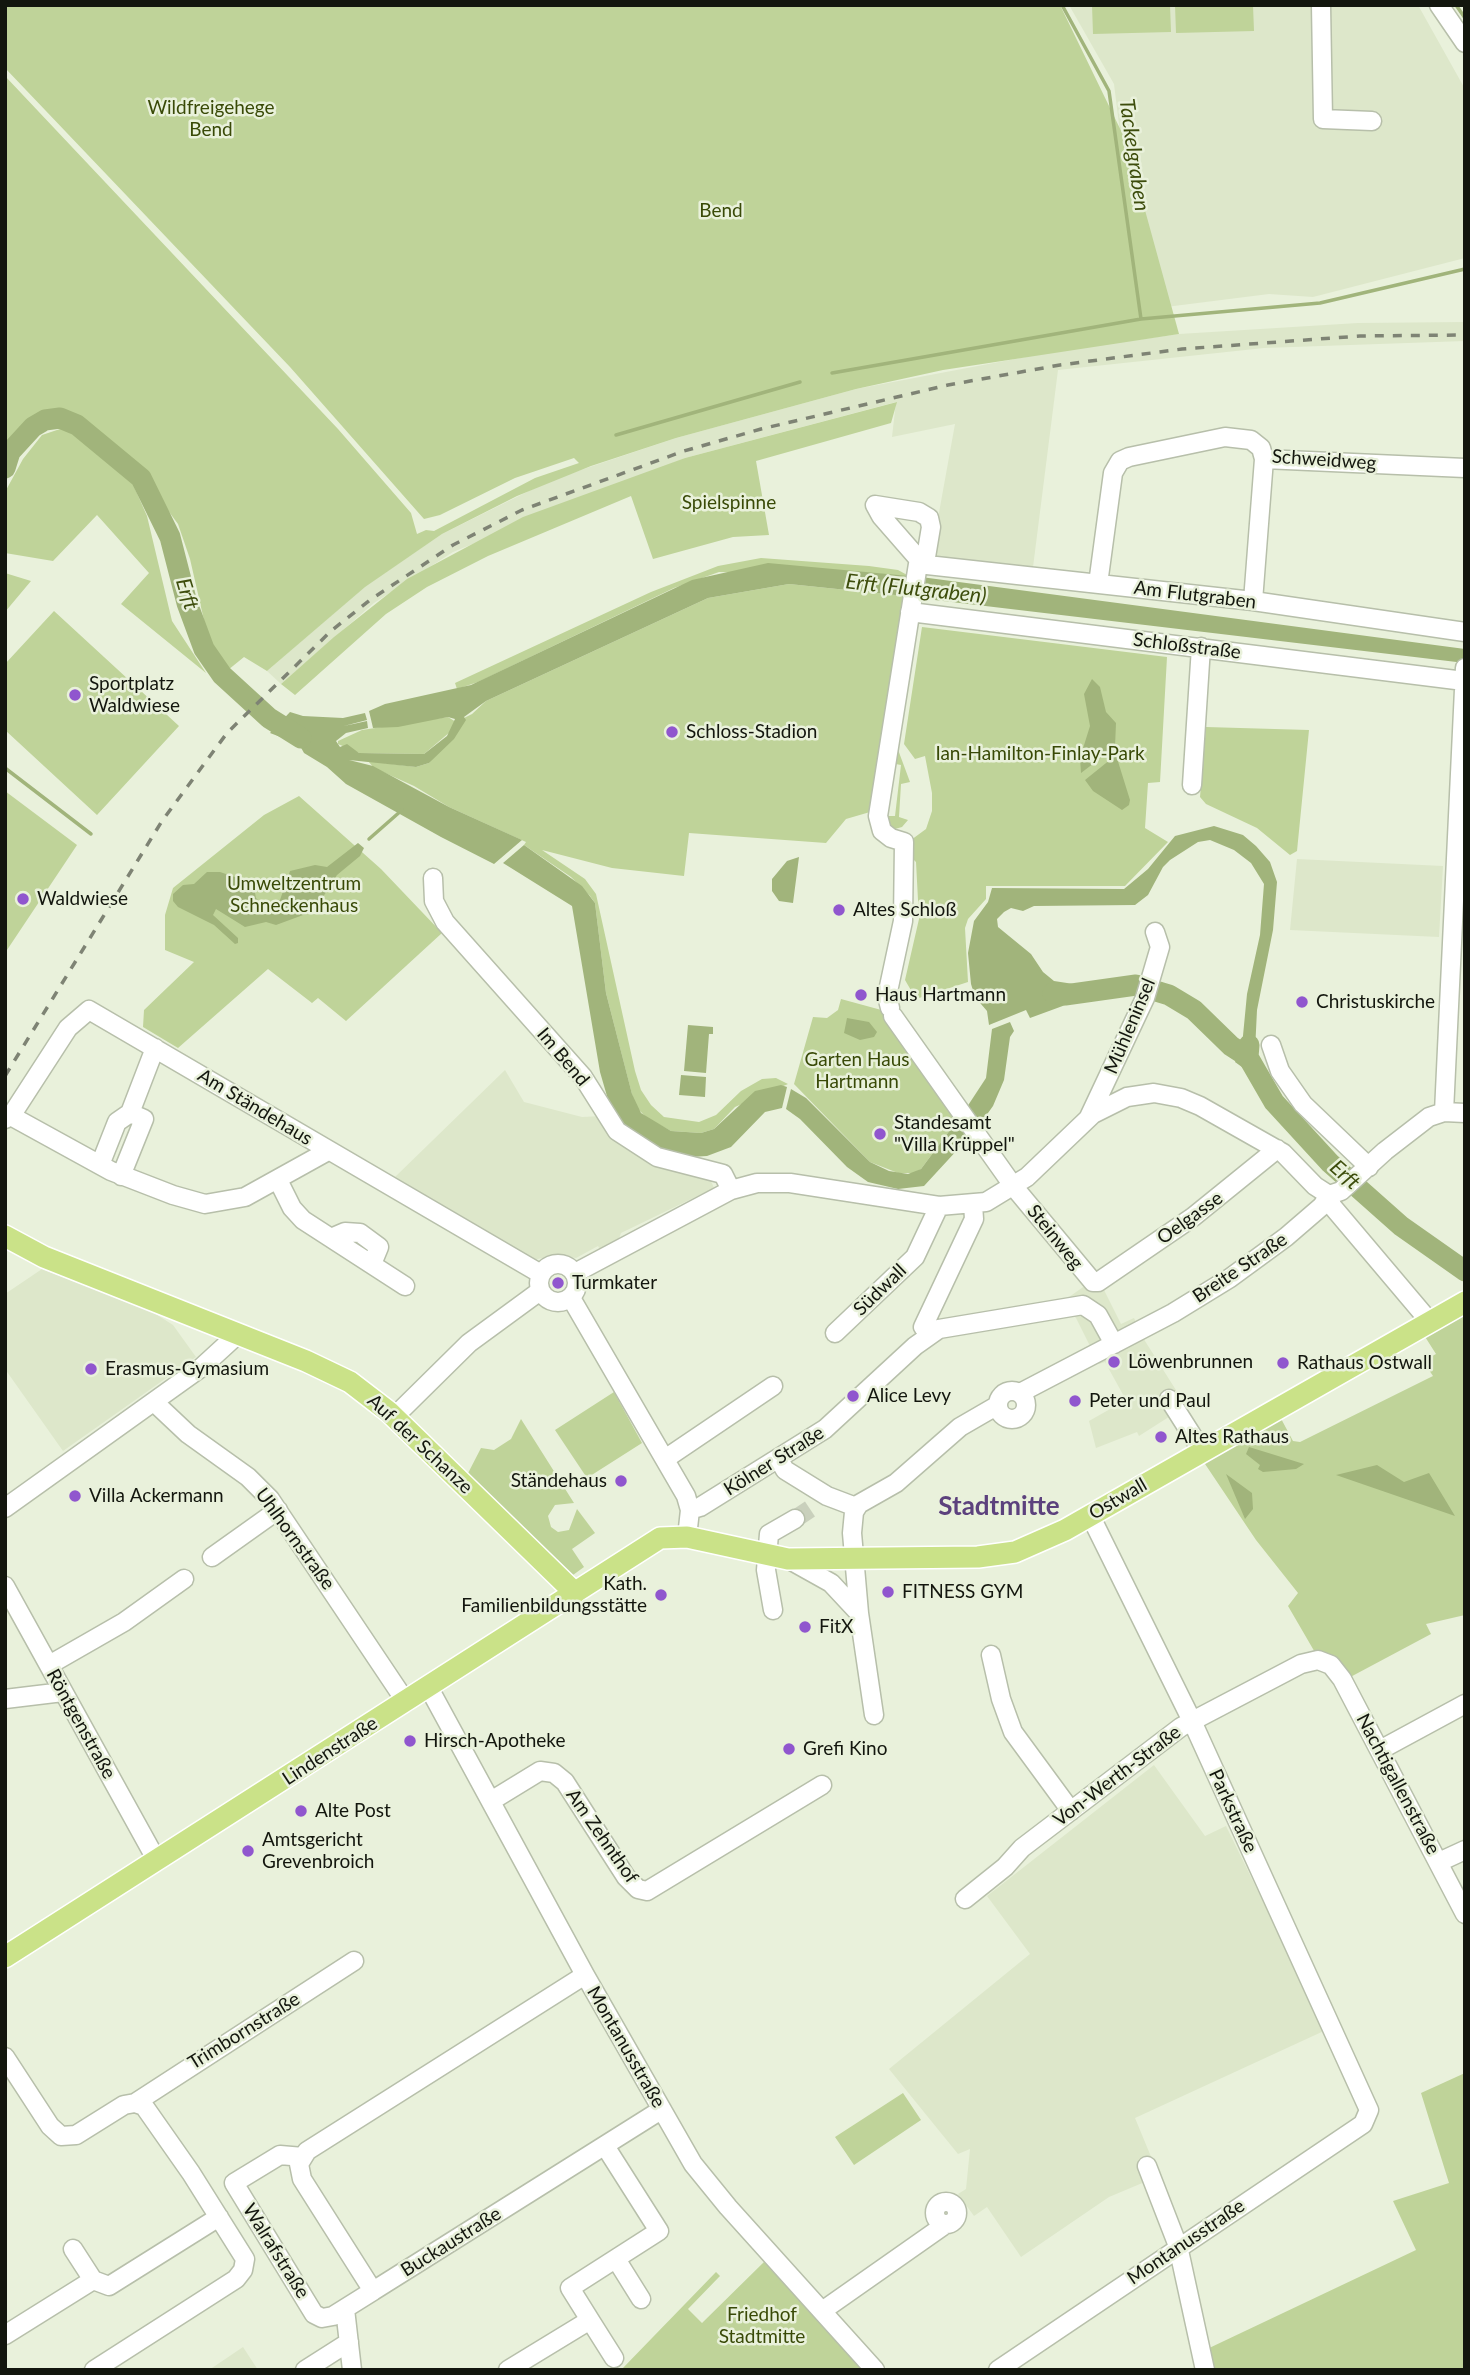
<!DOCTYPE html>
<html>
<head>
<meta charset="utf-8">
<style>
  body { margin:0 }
  #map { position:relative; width:1470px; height:2375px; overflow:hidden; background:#e9f1db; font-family:Lato,sans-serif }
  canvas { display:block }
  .frame { position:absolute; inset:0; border:7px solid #13160e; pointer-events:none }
</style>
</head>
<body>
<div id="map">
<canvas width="1470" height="2375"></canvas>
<div class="frame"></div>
</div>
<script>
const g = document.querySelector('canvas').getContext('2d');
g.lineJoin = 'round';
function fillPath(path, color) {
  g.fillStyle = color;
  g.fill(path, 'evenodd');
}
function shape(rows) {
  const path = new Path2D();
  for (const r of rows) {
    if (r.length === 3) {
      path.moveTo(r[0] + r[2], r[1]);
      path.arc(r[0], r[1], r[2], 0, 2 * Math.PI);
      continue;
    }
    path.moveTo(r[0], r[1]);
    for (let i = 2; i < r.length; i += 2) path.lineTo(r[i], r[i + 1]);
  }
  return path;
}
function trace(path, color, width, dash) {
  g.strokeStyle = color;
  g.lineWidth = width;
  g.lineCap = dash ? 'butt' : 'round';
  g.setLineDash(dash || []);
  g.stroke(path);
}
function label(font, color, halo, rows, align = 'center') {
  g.font = font + ' Lato,sans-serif';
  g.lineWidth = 5;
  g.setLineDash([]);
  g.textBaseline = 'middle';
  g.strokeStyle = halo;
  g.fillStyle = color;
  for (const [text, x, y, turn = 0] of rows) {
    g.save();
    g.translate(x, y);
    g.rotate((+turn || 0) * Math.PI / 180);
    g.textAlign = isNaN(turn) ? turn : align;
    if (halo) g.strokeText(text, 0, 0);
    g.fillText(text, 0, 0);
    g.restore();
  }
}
const built = shape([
  [1069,5,1418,5,1465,89,1465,258,1313,297,1269,294,1142,310,1114,84],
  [1465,322,1465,341,1264,348,1058,370,1032,575,931,557,955,424,892,437,896,402,685,458,453,552,374,603,281,684,267,671,365,586,442,534,551,480,676,438,856,389,1057,351,1179,334,1358,323],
  [1297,859,1443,866,1439,937,1290,930],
  [505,1070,524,1102,582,1117,602,1116,708,1174,714,1188,621,1233,618,1241,601,1251,598,1246,576,1258,557,1254,534,1260,395,1177],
  [42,1269,151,1311,173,1325,196,1357,63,1451,5,1369,5,1294],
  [1101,1284,1121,1324,1134,1318,1145,1341,1186,1406,1139,1436,1137,1432,1096,1448,1089,1421,1126,1400,1105,1362,1099,1364,1076,1318,1062,1302,1086,1285],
  [1154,1765,1205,1836,1226,1826,1326,2030,1135,2118,1159,2176,1109,2197,1021,2257,987,2207,974,2216,958,2194,966,2189,970,2149,958,2154,889,2069,1030,1954,987,1896],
  [243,2347,258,2370,209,2370]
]);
const green = shape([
  [5,5,1060,5,1126,141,1179,334,943,370,856,389,676,438,591,466,517,496,442,534,365,587,267,671,244,657,228,670,209,642,190,559,178,524,144,478,91,434,60,417,44,418,33,425,9,451,5,463,5,76,338,429,411,513,417,534,426,530,434,531,535,478,579,463,574,458,515,478,440,515,424,519,290,367,5,68],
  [1092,5,1170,5,1171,32,1093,34],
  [1175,5,1253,5,1254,31,1176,33],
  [897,402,891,423,756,461,769,535,733,537,653,559,631,496,488,556,427,587,386,614,295,695,281,684,334,637,407,579,523,517,685,458],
  [63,428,88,436,132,482,147,516,172,621,206,673,121,604,149,573,97,515,53,561,5,553,5,492,23,459,42,435],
  [761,558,869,566,898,570,909,576,719,572,674,588,478,682,457,689,455,683,651,592,718,566],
  [5,573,31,581,5,612],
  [789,584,905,596,870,812,846,819,826,843,689,833,684,876,612,868,542,850,585,879,596,894,635,1071,641,1090,651,1105,664,1117,699,1122,716,1115,741,1091,762,1079,776,1078,788,1084,735,1107,714,1129,701,1133,671,1131,647,1118,635,1106,606,993,595,903,590,896,571,877,524,845,526,842,449,807,414,786,374,768,368,761,416,767,429,763,464,718,472,714,486,701,708,598],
  [54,611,179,726,97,815,5,730,5,664],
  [922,627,1167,657,1160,782,1148,783,1145,828,1168,842,1125,886,986,886,986,899,968,919,965,928,968,982,916,999,905,980,919,919,916,862,909,855,911,840,926,829,932,811,932,793,925,756,915,759,904,744],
  [448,717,456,722,450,732,424,754,359,753,338,744,338,741,362,730],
  [1206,727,1309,730,1297,851,1290,855,1257,828,1206,804,1200,797],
  [897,747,910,782,901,784,899,817,908,820,902,827,895,829,888,826,884,816,895,816,901,765,890,763],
  [5,791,77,845,5,953],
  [299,796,381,869,442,933,346,1021,318,998,312,1003,268,969,178,1048,143,1027,144,1010,194,962,165,950,165,915,173,888,264,815],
  [841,999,885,1011,959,1118,921,1169,914,1173,898,1173,870,1162,794,1084,813,1017,827,1018,838,1010],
  [1465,1307,1465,1615,1426,1624,1431,1634,1341,1682,1320,1661,1288,1606,1298,1593,1256,1540,1201,1458,1278,1413,1293,1441,1300,1442,1433,1376,1423,1361,1436,1354,1422,1332],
  [614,1392,642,1443,587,1478,555,1430],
  [521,1419,574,1503,555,1505,548,1516,551,1527,558,1532,569,1530,577,1509,595,1533,572,1549,584,1567,573,1575,552,1560,465,1479,481,1448,494,1450,511,1439],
  [1465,2073,1465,2370,1209,2370,1205,2350,1416,2250,1393,2201,1449,2183,1421,2093],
  [903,2093,921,2120,854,2165,835,2137],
  [764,2262,864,2370,621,2370,716,2272,720,2276,688,2309,702,2323]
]);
const water = shape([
  [768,563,909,576,905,596,789,584,708,598,486,701,464,717,466,720,454,739,429,763,416,767,349,760,373,766,449,807,522,840,494,864,441,837,346,784,327,767,304,753,299,744,270,733,290,712,303,716,343,718,365,713,367,720,344,726,367,721,368,728,346,733,336,741,340,747,347,744,359,753,424,754,447,736,455,719,448,717,398,727,373,728,369,711,385,704,471,685,692,580],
  [921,577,1465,649,1465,663,918,598],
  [1092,679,1100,687,1106,712,1116,723,1115,747,1081,773,1080,758,1090,726,1084,694],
  [1116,755,1130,800,1129,805,1122,810,1093,791,1085,780],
  [1214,826,1243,835,1256,846,1270,862,1277,882,1273,930,1257,1010,1255,1051,1262,1068,1253,1075,1235,1062,1242,1046,1247,994,1260,935,1264,884,1251,863,1234,850,1210,840,1198,842,1170,860,1163,867,1148,895,1135,905,1034,906,1023,911,1011,908,1004,912,997,919,998,927,1031,954,1043,972,1054,981,1080,985,1082,991,1079,1000,1030,1018,1026,1010,989,1025,987,1011,975,997,971,984,968,953,974,921,988,902,992,888,1124,889,1148,869,1175,836],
  [358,843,364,848,360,856,337,875,314,911,276,925,266,922,245,927,216,909,213,915,238,938,238,943,235,944,214,925,178,907,173,901,173,894,183,885,194,884,207,872,220,872,253,883,256,898,267,909,280,900,290,871,315,865,327,867],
  [524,845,582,886,595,903,606,993,632,1094,641,1113,671,1131,701,1133,714,1129,755,1091,781,1085,787,1087,782,1108,765,1112,731,1147,707,1156,690,1157,656,1149,628,1131,609,1103,600,1072,572,906,503,863],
  [799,857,793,903,779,901,772,891,772,879,787,861],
  [847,1018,869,1022,877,1032,874,1037,860,1040,844,1033],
  [1010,1022,1014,1031,1010,1037,1004,1080,993,1106,978,1127,965,1110,986,1078,992,1029],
  [688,1025,713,1027,713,1034,709,1034,706,1073,684,1071],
  [681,1075,706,1077,705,1097,679,1095],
  [791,1089,806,1098,870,1162,889,1171,908,1174,921,1169,959,1118,971,1135,924,1186,898,1189,868,1182,847,1167,800,1119,786,1109],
  [1249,1447,1304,1464,1296,1469,1263,1472,1258,1469,1260,1465,1246,1454],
  [1377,1465,1404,1482,1429,1473,1455,1516,1336,1475],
  [1226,1474,1252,1493,1253,1509,1245,1519]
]);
const stream = shape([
  [1062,5,1109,91,1141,319],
  [1456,5,1465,18],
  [832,373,1141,319,1320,303,1465,269],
  [616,435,800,382],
  [5,768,91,834],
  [369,839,402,810]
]);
const river = shape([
  [5,468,10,452,33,427,45,420,60,418,77,425,141,478,170,537,187,603,204,649,222,675,269,718,301,738],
  [1053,993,1065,995,1136,985,1169,995,1194,1010,1231,1046,1248,1057],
  [1249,1045,1248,1057,1274,1102,1330,1163,1401,1226,1465,1271]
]);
const minorTunnel = shape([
  [795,1519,816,1505]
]);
const minor = shape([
  [1321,5,1323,119,1372,121],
  [1439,5,1465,43],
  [922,563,881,516,875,505,919,512,929,518,931,527,925,563],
  [1098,584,1113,473,1120,461,1129,457,1225,437,1251,440,1261,448,1264,459,1465,468],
  [1253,601,1264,459],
  [910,612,1464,681],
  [1192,785,1201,647],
  [433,878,434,901,445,922,583,1077,617,1131,657,1157,723,1174,731,1190],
  [890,1008,887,996,903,921,904,842,891,838,882,831,878,816,918,564,1253,601,1465,632],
  [893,1016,1014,1187,1093,1282,1098,1282,1193,1217,1277,1149],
  [1271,1045,1280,1071,1303,1104,1369,1167],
  [1444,1112,1465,668],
  [11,1116,111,1171,173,1195,205,1204,245,1197,328,1151],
  [1089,1117,1145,998,1160,947,1155,932],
  [5,1119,11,1116,68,1028,89,1010,541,1274],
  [100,1165,117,1122,130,1113],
  [121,1176,144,1119,130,1113,155,1048],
  [278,1180,292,1208,303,1220,405,1286],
  [1329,1195,1341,1191,1385,1151,1429,1117,1444,1112,1465,1113],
  [331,1238,345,1232,360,1233,379,1247,372,1264],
  [558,1283,19],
  [575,1273,731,1190,757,1183,790,1183,939,1206,986,1202,1027,1177,1093,1114,1127,1097,1154,1093,1181,1098,1200,1106,1283,1153,1315,1186,1329,1195,1332,1206,1430,1322],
  [571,1298,686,1496,690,1510,687,1537],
  [923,1327,974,1219,973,1204],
  [835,1333,915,1257,939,1206],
  [1012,1405,14],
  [1020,1393,1173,1313,1230,1278,1286,1237,1322,1206,1329,1195],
  [1169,1399,1202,1451],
  [154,1402,188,1434,248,1477,270,1499,406,1702],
  [394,1417,469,1343,540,1291],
  [778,1458,785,1470,827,1496,856,1507],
  [665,1459,773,1386],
  [5,1508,202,1367,238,1334],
  [690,1510,700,1507,825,1429,915,1346,939,1329,1083,1305,1098,1315,1114,1344],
  [212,1557,278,1510],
  [788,1559,831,1583,859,1613],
  [5,1586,157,1861],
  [773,1610,766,1570,769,1534,795,1519],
  [991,1655,1001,1699,1013,1732,1071,1811],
  [49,1665,124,1622,184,1579],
  [429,1688,585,1975,693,2164,728,2207,875,2370],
  [5,1699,63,1692],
  [874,1715,859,1613,852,1533,854,1512,859,1504,896,1483,960,1427,998,1405],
  [1380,1750,1465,1704],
  [491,1801,540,1771,554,1773,565,1782,626,1877,638,1889,647,1891,822,1785],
  [1439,1862,1465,1850],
  [965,1899,1005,1867,1022,1848,1181,1727,1301,1664,1318,1660,1331,1665,1342,1679,1465,1914],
  [585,1975,307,2151,299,2164,302,2179,373,2291,661,2110],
  [5,2057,50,2126,61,2136,76,2135,124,2105,135,2103,144,2106,191,2173,245,2259,243,2270,236,2279,94,2370],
  [135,2103,354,1961],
  [303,2157,280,2155,234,2183,314,2314,322,2318,333,2316,373,2291],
  [1147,2166,1178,2246,1205,2370],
  [946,2213,11],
  [73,2249,93,2280],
  [616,2259,641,2299],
  [345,2309,352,2370],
  [822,2311,946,2224],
  [590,2320,614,2358],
  [5,2335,93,2280,109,2286,219,2217],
  [305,2370,349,2342],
  [508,2370,590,2320,570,2288,659,2231,605,2146],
  [998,2370,1363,2124,1369,2110,1192,1721,1090,1515]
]);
const major = shape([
  [5,1236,44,1257,306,1361,350,1382,389,1412,575,1593],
  [5,1957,660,1538,687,1537,788,1559,978,1557,1015,1552,1065,1530,1465,1302]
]);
const rail = shape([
  [5,1076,162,821,227,733,331,631,370,600,453,545,522,510,684,451,761,429,948,385,1060,365,1182,349,1360,336,1465,335]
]);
const markers = [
  [75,695,7,"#9056ce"],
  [672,732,7,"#9056ce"],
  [23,899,7,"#9056ce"],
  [839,910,7,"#9056ce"],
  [861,995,7,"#9056ce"],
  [1302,1002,7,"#9056ce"],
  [880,1134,7,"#9056ce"],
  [558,1283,7,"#9056ce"],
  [1114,1362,7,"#9056ce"],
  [1283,1363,7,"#9056ce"],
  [91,1369,7,"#9056ce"],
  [853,1396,7,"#9056ce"],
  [1075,1401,7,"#9056ce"],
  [1161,1437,7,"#9056ce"],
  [621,1481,7,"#9056ce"],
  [75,1496,7,"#9056ce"],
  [888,1592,7,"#9056ce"],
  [661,1595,7,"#9056ce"],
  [805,1627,7,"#9056ce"],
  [410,1741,7,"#9056ce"],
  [789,1749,7,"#9056ce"],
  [301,1811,7,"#9056ce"],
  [248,1851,7,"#9056ce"]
];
const parkNames = [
  ["Wildfreigehege",211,108],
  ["Bend",211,130],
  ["Bend",721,211],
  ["Spielspinne",729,503],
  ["Ian-Hamilton-Finlay-Park",1040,754],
  ["Umweltzentrum",294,884],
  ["Schneckenhaus",294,906],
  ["Garten Haus",857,1060],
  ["Hartmann",857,1082],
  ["Friedhof",762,2315],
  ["Stadtmitte",762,2337]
];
const streetNames = [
  ["Schweidweg",1324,460,4],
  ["Am Flutgraben",1195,595,7],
  ["Schloßstraße",1187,646,7],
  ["Mühleninsel",1130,1026,-67],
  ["Im Bend",563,1057,50],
  ["Am Ständehaus",255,1107,31],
  ["Oelgasse",1190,1218,-36],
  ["Steinweg",1055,1237,51],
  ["Breite Straße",1240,1268,-34],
  ["Südwall",880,1290,-44],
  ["Auf der Schanze",420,1444,43],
  ["Kölner Straße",774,1461,-32],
  ["Ostwall",1118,1499,-30],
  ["Uhlhornstraße",295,1539,54],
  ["Röntgenstraße",81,1724,61],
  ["Lindenstraße",330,1751,-33],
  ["Von-Werth-Straße",1117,1776,-37],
  ["Nachtigallenstraße",1398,1784,62],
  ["Parkstraße",1233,1811,65],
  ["Am Zehnthof",602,1836,55],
  ["Trimbornstraße",244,2031,-32],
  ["Montanusstraße",626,2047,60],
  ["Buckaustraße",451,2242,-32],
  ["Montanusstraße",1186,2242,-34],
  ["Walrafstraße",276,2251,58]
];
const poiNames = [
  ["Sportplatz",89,684],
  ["Waldwiese",89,706],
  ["Schloss-Stadion",686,732],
  ["Waldwiese",37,899],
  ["Altes Schloß",853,910],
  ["Haus Hartmann",875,995],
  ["Christuskirche",1316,1002],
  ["Standesamt",894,1123],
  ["\"Villa Krüppel\"",894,1145],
  ["Turmkater",572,1283],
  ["Löwenbrunnen",1128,1362],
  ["Rathaus Ostwall",1297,1363],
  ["Erasmus-Gymasium",105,1369],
  ["Alice Levy",867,1396],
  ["Peter und Paul",1089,1401],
  ["Altes Rathaus",1175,1437],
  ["Ständehaus",607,1481,"right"],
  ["Villa Ackermann",89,1496],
  ["Kath.",647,1584,"right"],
  ["Familienbildungsstätte",647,1606,"right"],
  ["FITNESS GYM",902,1592],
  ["FitX",819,1627],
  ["Hirsch-Apotheke",424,1741],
  ["Grefi Kino",803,1749],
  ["Alte Post",315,1811],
  ["Amtsgericht",262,1840],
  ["Grevenbroich",262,1862]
];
const waterNames = [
  ["Tackelgraben",1134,155,82],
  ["Erft (Flutgraben)",916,589,6],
  ["Erft",187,594,73],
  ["Erft",1345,1175,42]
];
const districtNames = [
  ["Stadtmitte",999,1507]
];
fillPath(built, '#dde7ca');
fillPath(green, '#bfd399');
fillPath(water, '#a1b47b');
trace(stream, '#a1b47b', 3.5);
trace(river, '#a1b47b', 21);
trace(minorTunnel, '#c9d0bc', 18, [18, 9]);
trace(minor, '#b7bfaa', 21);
trace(major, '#fff', 24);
trace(minor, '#fff', 18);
trace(major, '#cae288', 21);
trace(rail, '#7e8374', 3.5, [9, 9]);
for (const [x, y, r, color] of markers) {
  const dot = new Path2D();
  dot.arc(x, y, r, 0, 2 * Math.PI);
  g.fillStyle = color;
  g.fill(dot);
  trace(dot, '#e9f1db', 2.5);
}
label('19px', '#394a07', '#e9f1db', parkNames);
label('19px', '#13160e', '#e9f1db', streetNames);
label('19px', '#13160e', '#e9f1db', poiNames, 'left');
label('italic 21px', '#3d4d0c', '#e9f1db', waterNames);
label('bold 26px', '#5c417d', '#e9f1db', districtNames);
</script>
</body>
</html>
